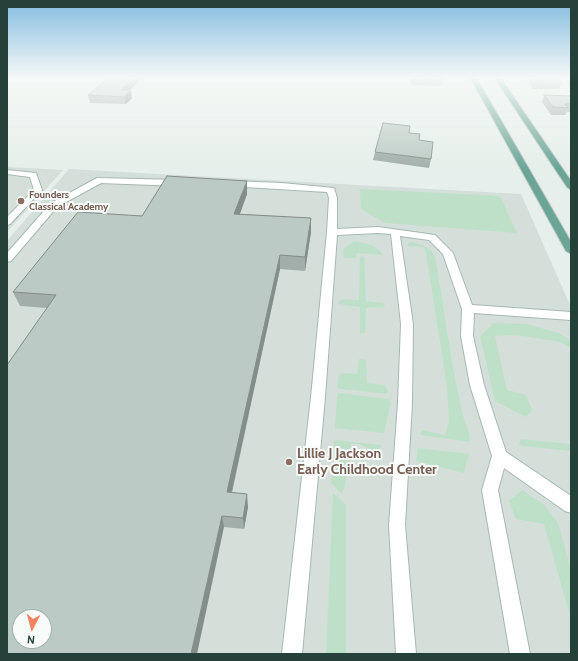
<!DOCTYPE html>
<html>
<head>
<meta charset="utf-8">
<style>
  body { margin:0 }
  #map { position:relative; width:578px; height:661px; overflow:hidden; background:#e6efeb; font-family:Cabin,sans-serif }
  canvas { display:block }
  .frame { position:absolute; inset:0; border:8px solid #24423a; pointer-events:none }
  .north { position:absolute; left:12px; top:609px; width:40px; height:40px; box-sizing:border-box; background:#f7fbf9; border:1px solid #a3b1ad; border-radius:50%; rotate:186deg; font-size:11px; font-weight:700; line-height:16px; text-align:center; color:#24423a }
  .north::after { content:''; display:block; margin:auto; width:14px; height:18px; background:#f4845f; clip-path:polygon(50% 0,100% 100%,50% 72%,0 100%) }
</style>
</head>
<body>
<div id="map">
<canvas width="578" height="661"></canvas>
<div class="frame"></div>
<div class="north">N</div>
</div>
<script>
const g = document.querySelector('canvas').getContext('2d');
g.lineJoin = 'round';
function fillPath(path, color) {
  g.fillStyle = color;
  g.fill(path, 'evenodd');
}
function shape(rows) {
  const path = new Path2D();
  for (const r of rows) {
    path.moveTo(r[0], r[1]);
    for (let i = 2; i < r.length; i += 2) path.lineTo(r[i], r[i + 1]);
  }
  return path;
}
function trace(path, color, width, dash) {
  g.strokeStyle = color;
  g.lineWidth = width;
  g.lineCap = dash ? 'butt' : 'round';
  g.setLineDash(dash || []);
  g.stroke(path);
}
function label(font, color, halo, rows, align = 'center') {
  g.font = font + ' Cabin,sans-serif';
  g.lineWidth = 4;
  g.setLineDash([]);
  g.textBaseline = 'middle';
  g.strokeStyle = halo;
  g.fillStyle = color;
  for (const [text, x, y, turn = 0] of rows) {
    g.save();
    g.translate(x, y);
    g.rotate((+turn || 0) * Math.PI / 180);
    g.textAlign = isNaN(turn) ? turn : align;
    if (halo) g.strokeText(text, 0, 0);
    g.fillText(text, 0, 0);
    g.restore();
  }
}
const built = shape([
  [7,167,63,170,7,232],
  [69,169,521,194,571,307,571,654,7,654,7,241],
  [20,617,44,617,44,641,20,641]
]);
const green = shape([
  [360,189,500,196,517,233,385,223,361,209],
  [354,241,371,245,380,251,382,255,357,253,356,258,345,258,343,256,343,250],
  [409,242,412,242,423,245,430,249,435,256,453,368,463,416,469,433,470,442,420,435,422,430,445,435,449,421,447,387,426,253,424,247,407,246],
  [363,256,364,256,366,301,383,303,385,305,384,307,366,308,365,333,360,334,360,307,339,304,339,301,343,299,359,300,360,257],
  [494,323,527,324,559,333,571,341,571,348,560,342,516,335,495,336,507,390,526,395,532,410,526,417,495,401,480,336],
  [359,359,366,360,367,383,385,385,388,392,386,394,340,389,337,387,339,376,342,373,357,374],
  [340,393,388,399,391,402,384,433,335,428,337,395],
  [521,439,571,444,571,451,522,446,519,444],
  [334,440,381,445,380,450,375,451,359,444,351,444,345,485,342,494,331,483],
  [418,448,469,454,464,473,416,461],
  [522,490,544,505,558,523,571,570,571,619,544,524,516,519,509,501],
  [333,493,346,505,346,654,326,654]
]);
const minor = shape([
  [7,170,36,173,42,190,10,224,7,225,7,217,34,190,30,177,7,174,7,170],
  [97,178,179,180,183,183,179,186,101,183,57,207,11,261,7,262,7,253,51,203,97,178],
  [231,181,282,183,334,188,337,198,337,229,378,227,435,235,453,253,472,305,571,312,571,320,474,313,473,336,484,385,506,452,571,496,571,513,565,511,504,468,498,490,530,654,510,654,482,490,492,456,470,385,461,336,462,309,443,254,429,240,400,236,413,324,412,403,405,525,416,654,396,654,389,525,398,403,401,324,391,234,378,233,337,235,325,397,302,654,282,654,311,397,327,232,329,198,327,192,228,186,227,184,231,181]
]);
const major = shape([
  [470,77,476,77,571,242,571,254,566,251,470,77],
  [494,77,500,77,571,181,571,190,567,187,494,77]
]);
const wall = shape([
  [109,77,141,77,141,79,130,90,132,98,126,104,90,103,88,95],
  [293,77,308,77,308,79,293,79],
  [410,77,442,77,443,79,442,86,411,85],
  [525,77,557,77,562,82,559,89,533,89],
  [567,77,571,77,571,91,566,79],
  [544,95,571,96,571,112,567,112,565,115,551,115,542,102],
  [409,133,419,140,431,159,429,168,373,160,375,152],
  [247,194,240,214,311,218,311,232,305,271,280,269,232,493,248,507,244,529,224,527,47,308,20,306,13,292,142,216]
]);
const shadedWall = shape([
  [135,77,141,77,141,79,123,97,121,90],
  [131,90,132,98,126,104,124,97],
  [247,181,247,194,235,227,234,214],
  [311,218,311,232,305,271,305,257],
  [280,255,280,269,229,504,227,492],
  [247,494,248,507,244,529,243,518],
  [222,516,224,527,197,654,191,654]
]);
const building = shape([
  [109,77,135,77,121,90,131,90,124,97,88,95,109,77],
  [412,77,442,77,443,79,413,78,412,77],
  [532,77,557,77,562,82,535,81,532,77],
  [544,95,571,96,571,104,565,104,568,108,553,107,544,95],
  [383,123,410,126,409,133,420,134,419,140,433,142,431,159,375,152,383,123],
  [167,176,247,181,234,214,311,218,305,257,280,255,227,492,247,494,243,518,222,516,191,654,7,654,7,365,56,295,13,292,78,212,142,216,167,176],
  [20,617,44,617,44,641,20,641,20,617]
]);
const markers = [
  [21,201,4,"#8d6e63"],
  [289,462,4,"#8d6e63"]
];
const farEducationnames = [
  ["Founders",29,195],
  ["Classical Academy",29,207]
];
const nearEducationnames = [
  ["Lillie J Jackson",297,454],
  ["Early Childhood Center",297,470]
];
fillPath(built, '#d4dfda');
fillPath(green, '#bfe0c8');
trace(minor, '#a8b8b2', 2);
trace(major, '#c2cac8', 2);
fillPath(minor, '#fff');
fillPath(major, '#6aa596');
fillPath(wall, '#a1aea9');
fillPath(shadedWall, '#838d89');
fillPath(building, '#bbcac4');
trace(building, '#838d89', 1);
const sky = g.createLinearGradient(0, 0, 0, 169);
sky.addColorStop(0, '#84bce0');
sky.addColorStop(0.46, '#f4f8f6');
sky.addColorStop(1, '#f4f8f600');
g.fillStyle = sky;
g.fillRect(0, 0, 578, 169);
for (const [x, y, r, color] of markers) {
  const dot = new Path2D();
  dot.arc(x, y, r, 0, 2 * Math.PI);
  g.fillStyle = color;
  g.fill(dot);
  trace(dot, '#f7fbf9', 1.5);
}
label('bold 10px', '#785e54', '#f7fbf9', farEducationnames, 'left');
label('bold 14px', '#785e54', '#f7fbf9', nearEducationnames, 'left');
</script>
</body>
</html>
